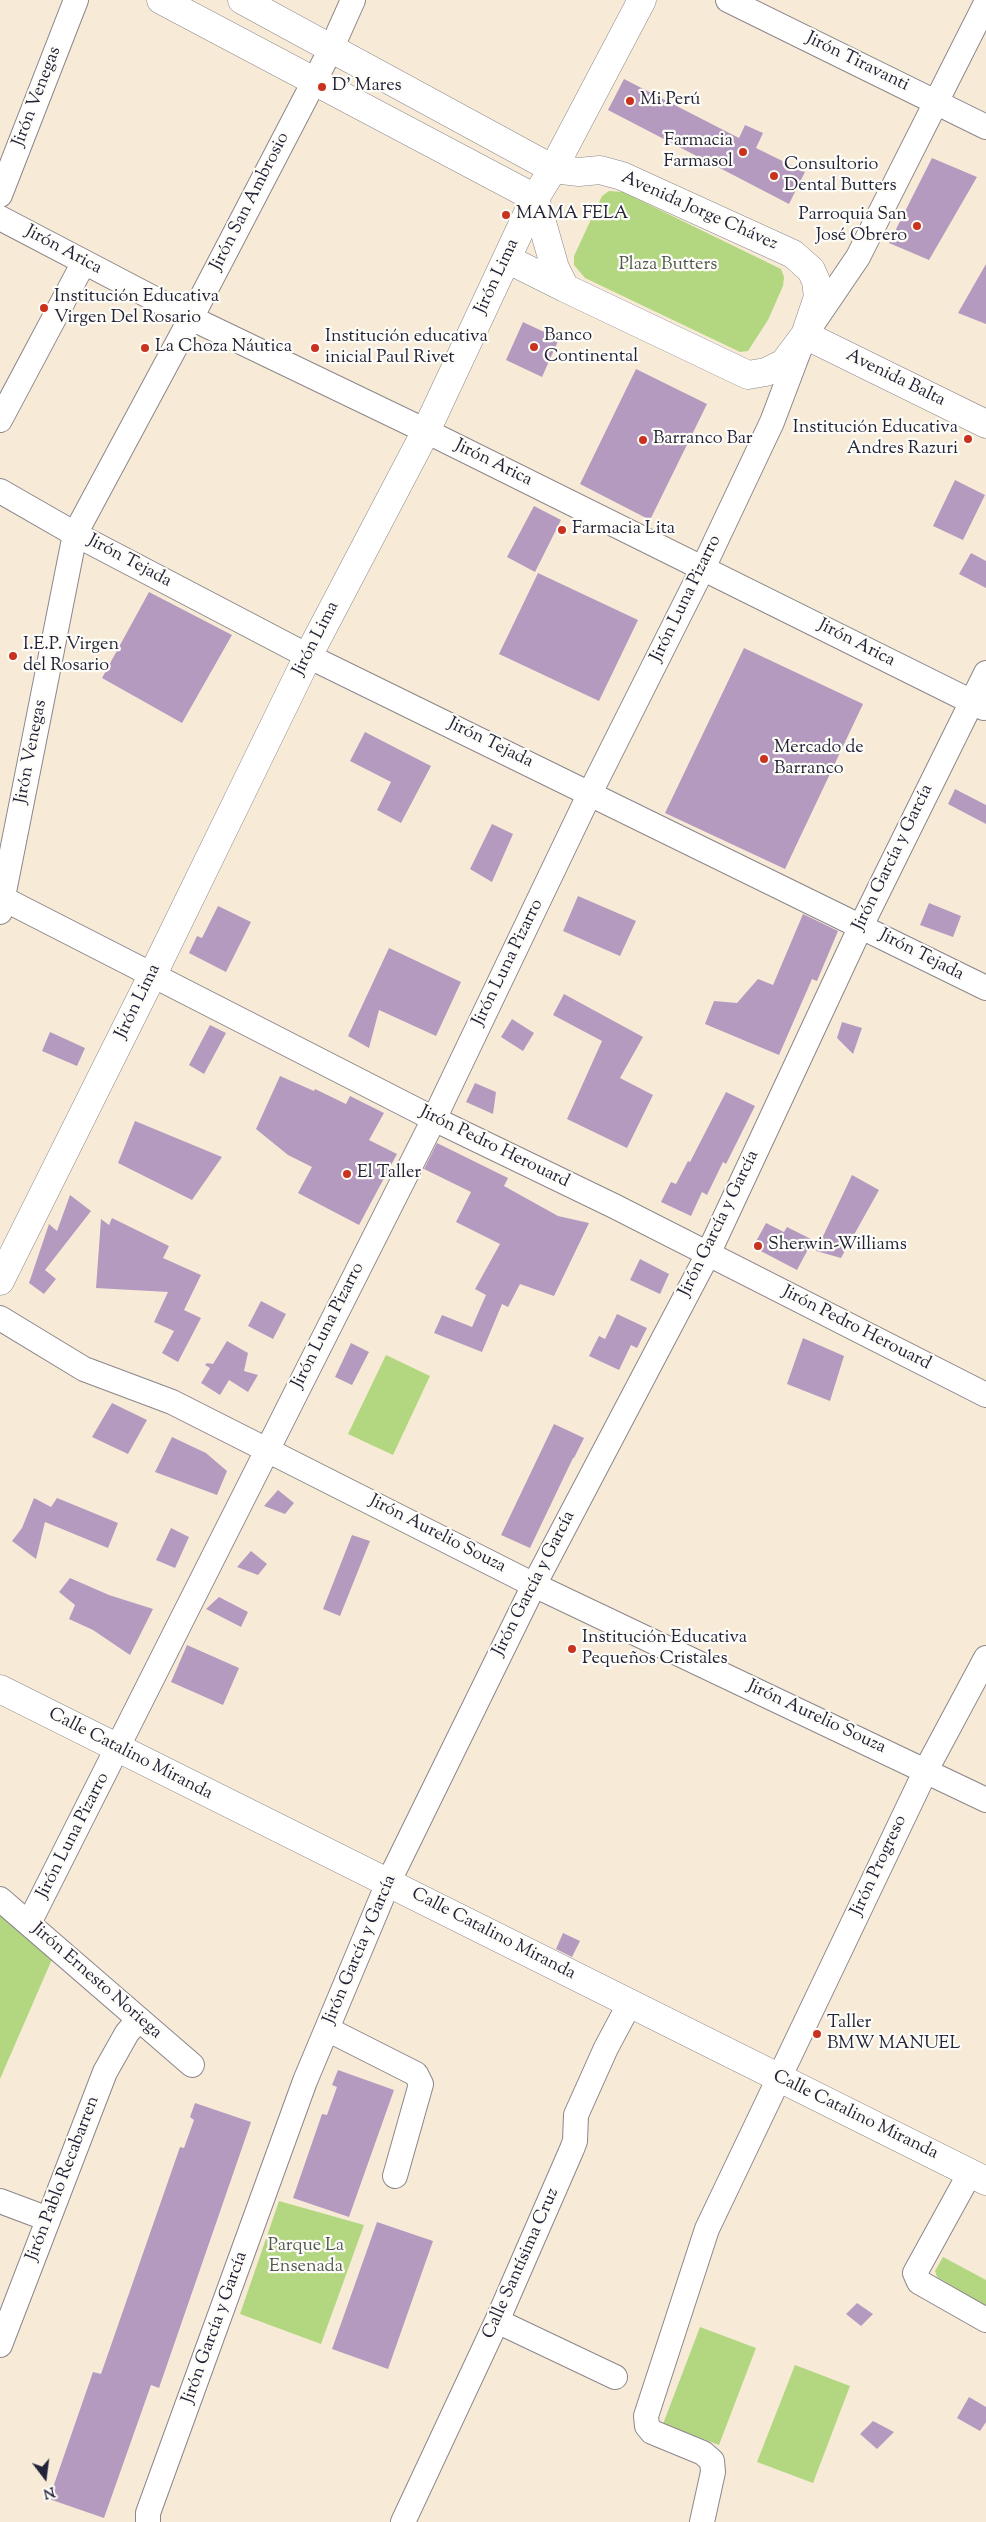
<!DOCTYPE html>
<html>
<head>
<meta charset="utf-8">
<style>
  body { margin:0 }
  #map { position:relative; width:986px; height:2522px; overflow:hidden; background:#f7ebd8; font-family:"Sorts Mill Goudy",serif }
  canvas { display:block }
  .north { position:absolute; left:20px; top:2452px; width:50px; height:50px; -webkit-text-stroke:4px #fdfcf7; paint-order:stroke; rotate:165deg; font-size:14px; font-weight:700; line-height:20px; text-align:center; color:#22223b }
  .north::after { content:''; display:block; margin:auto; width:18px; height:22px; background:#22223b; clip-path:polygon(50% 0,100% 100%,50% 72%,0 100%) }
</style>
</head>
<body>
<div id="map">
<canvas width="986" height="2522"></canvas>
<div class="north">N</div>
</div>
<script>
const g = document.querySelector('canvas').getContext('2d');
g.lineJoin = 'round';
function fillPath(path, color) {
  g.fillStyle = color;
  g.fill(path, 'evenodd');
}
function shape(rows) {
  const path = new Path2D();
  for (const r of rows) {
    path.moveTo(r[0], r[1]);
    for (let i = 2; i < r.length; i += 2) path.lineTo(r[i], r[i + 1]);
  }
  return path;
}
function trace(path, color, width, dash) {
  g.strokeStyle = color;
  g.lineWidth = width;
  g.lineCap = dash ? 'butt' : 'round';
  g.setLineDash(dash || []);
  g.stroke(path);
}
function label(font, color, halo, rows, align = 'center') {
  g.font = font + ' "Sorts Mill Goudy",serif';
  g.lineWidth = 4.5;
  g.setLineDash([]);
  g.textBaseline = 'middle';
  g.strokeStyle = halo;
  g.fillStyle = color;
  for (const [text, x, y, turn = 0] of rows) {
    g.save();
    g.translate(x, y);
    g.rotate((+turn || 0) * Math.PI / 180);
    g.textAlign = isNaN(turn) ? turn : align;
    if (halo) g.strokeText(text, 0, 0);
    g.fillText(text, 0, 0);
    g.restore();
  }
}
const green = shape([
  [609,191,623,192,781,269,784,277,783,286,768,320,748,351,740,352,585,278,574,265,574,256,602,196],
  [386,1355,430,1376,393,1455,348,1434],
  [0,1915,53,1957,0,2079],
  [279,2201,364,2225,321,2344,240,2314],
  [943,2257,986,2280,986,2308,937,2277,935,2271],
  [700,2327,756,2348,719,2445,663,2424],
  [795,2365,850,2386,813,2483,757,2462]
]);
const building = shape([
  [624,79,739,138,745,125,763,133,756,148,805,172,789,204,608,110],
  [932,158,977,177,929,260,889,243],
  [986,264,986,324,958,313],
  [523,322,559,339,542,377,506,360],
  [636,369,707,404,650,520,580,484],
  [955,480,985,495,963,540,933,526],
  [534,506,561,520,535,572,507,557],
  [971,553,986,561,986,588,959,574],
  [538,573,638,620,599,701,499,654],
  [149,592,232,635,182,723,102,678],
  [744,648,863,704,785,869,665,813],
  [365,732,431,766,401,823,377,810,391,782,350,761],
  [955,789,986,805,986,824,948,804],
  [492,824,513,834,492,882,470,869],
  [578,896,636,921,620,956,563,931],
  [929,903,961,916,953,937,920,925],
  [218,906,251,922,226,972,189,953,197,936,202,938],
  [803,914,838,931,817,981,812,979,779,1055,705,1024,714,1001,737,1003,758,979,773,985],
  [389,948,461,982,436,1036,379,1010,369,1048,348,1036],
  [564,994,643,1037,620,1078,653,1095,627,1148,567,1119,602,1041,553,1015],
  [512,1019,534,1033,523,1051,501,1037],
  [842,1022,862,1028,853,1054,837,1038],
  [210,1025,226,1033,204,1074,189,1065],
  [50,1032,85,1048,77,1066,42,1051],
  [280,1076,314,1091,315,1089,346,1104,350,1096,384,1113,369,1140,397,1154,359,1225,298,1193,312,1167,288,1155,256,1129],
  [475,1083,496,1092,493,1114,466,1102],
  [726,1092,755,1106,726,1164,723,1162,707,1195,702,1192,691,1216,661,1202,671,1182,676,1184,688,1161,690,1162],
  [135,1121,222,1157,192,1200,118,1163],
  [437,1143,508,1178,504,1186,558,1216,589,1223,554,1296,520,1284,508,1307,502,1304,482,1352,434,1333,442,1315,472,1327,486,1295,475,1289,500,1244,456,1222,471,1192,424,1169],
  [852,1175,879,1190,841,1258,816,1251],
  [70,1195,91,1211,45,1270,56,1279,44,1294,29,1283,49,1224,57,1231],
  [112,1218,169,1246,163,1258,201,1275,184,1310,201,1318,178,1362,162,1353,174,1331,154,1322,168,1292,96,1288,101,1219,109,1225],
  [766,1223,784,1232,787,1227,813,1240,797,1270,753,1247],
  [640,1259,669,1274,660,1294,630,1280],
  [261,1301,286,1314,273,1339,248,1326],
  [617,1314,647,1328,637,1348,631,1345,619,1370,589,1356,599,1336,605,1339],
  [803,1338,844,1356,830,1401,787,1384],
  [227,1341,248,1353,244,1371,258,1375,248,1392,229,1380,220,1395,201,1383,210,1368,205,1365,207,1363,213,1364],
  [351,1343,369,1352,352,1385,335,1377],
  [112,1403,147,1420,128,1454,92,1437],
  [554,1424,584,1438,574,1458,573,1458,530,1548,501,1535],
  [172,1437,206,1453,227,1471,217,1495,155,1472],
  [278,1490,294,1503,285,1514,264,1506],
  [34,1498,51,1507,57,1498,118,1523,108,1548,45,1522,36,1559,12,1541,22,1528],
  [171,1528,189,1537,175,1568,156,1560],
  [352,1535,370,1541,340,1616,323,1609],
  [251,1551,267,1564,258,1575,237,1567],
  [70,1578,109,1595,153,1609,130,1655,93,1630,69,1619,75,1605,59,1592],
  [219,1597,248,1612,241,1627,206,1609],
  [187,1645,239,1668,223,1705,171,1682],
  [563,1933,580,1941,572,1957,556,1949],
  [338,2070,394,2090,349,2217,293,2198,322,2114,327,2115,337,2087,332,2085],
  [195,2103,251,2122,159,2388,151,2385,104,2518,49,2499,93,2372,101,2374,180,2147,184,2148,194,2120,190,2117],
  [377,2222,433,2241,388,2369,332,2349],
  [857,2303,873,2314,861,2326,846,2314],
  [969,2397,986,2407,986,2422,980,2431,957,2418],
  [873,2421,894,2432,877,2449,860,2434]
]);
const minor = shape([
  [728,0,986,127],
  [0,195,76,0],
  [0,218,191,318,426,431,984,708],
  [0,420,84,262],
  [0,491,75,534,308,656,986,988],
  [0,897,434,1119,614,1206,986,1395],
  [0,912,75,534,191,318,332,47,353,0],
  [0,1318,84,1369,172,1402,534,1585,986,1800],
  [0,1899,192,2065],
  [29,1923,434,1119,590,793,703,568,772,422,805,335,858,257,986,3],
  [327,2029,416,2074,421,2084,395,2176],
  [970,2173,915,2273,919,2282,986,2320],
  [0,2201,48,2219],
  [497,2321,615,2377],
  [0,2345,105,2072,127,2033,139,2019],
  [148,2522,148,2513,305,2081,388,1883,534,1585,708,1254,861,926,986,673],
  [403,2522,497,2321,572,2149,575,2141,576,2115,606,2048,630,2003],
  [702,2522,713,2472,712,2461,703,2453,652,2432,647,2426,646,2416,707,2229,926,1770,986,1658]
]);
const tertiary = shape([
  [0,1281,153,974,308,656,426,431,535,198,553,169,642,0],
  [0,1689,986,2181]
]);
const secondary = shape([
  [161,0,535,198,555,268,565,288,748,375,766,372,784,363,805,335,818,297,816,281,811,270,793,254,622,176,600,170,579,172,553,169,242,0],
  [507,259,565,288],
  [805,335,986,424]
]);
const markers = [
  [322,87,5,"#c8321e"],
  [630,101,5,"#c8321e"],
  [743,152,5,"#c8321e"],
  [774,176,5,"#c8321e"],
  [506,215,5,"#c8321e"],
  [917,226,5,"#c8321e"],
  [44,308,5,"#c8321e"],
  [534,347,5,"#c8321e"],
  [145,348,5,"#c8321e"],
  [315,348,5,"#c8321e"],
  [968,439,5,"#c8321e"],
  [643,440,5,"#c8321e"],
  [562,530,5,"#c8321e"],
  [13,656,5,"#c8321e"],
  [764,759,5,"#c8321e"],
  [347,1174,5,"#c8321e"],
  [758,1246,5,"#c8321e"],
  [572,1649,5,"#c8321e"],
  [817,2034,5,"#c8321e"]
];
const streetNames = [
  ["Jirón Tiravanti",857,63,26],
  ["Jirón Venegas",38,97,-69],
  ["Jirón San Ambrosio",251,202,-63],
  ["Avenida Jorge Chávez",699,212,24],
  ["Jirón Arica",63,251,28],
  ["Jirón Lima",498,277,-65],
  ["Avenida Balta",895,379,26],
  ["Jirón Arica",493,464,26],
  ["Jirón Tejada",129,562,28],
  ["Jirón Luna Pizarro",687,599,-64],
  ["Jirón Lima",317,639,-63],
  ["Jirón Arica",856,644,27],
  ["Jirón Tejada",490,744,26],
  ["Jirón Venegas",32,752,-79],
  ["Jirón García y García",894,858,-64],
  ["Jirón Tejada",921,956,27],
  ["Jirón Luna Pizarro",509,963,-64],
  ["Jirón Lima",139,1002,-64],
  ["Jirón Pedro Herouard",494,1148,26],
  ["Jirón García y García",720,1224,-64],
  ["Jirón Luna Pizarro",329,1326,-63],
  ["Jirón Pedro Herouard",856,1329,27],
  ["Jirón Aurelio Souza",437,1535,27],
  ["Jirón García y García",535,1584,-63],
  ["Jirón Aurelio Souza",816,1718,25],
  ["Calle Catalino Miranda",130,1755,27],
  ["Jirón Luna Pizarro",74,1836,-63],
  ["Jirón Progreso",880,1866,-65],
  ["Calle Catalino Miranda",493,1935,27],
  ["Jirón García y García",361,1950,-67],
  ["Jirón Ernesto Noriega",96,1982,41],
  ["Calle Catalino Miranda",855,2116,26],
  ["Jirón Pablo Recabarren",64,2179,-69],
  ["Calle Santísima Cruz",522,2264,-66],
  ["Jirón García y García",216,2328,-70]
];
const poiNames = [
  ["D' Mares",332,87],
  ["Mi Perú",640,101],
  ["Farmacia",733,142,"right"],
  ["Farmasol",733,163,"right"],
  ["Consultorio",784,166],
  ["Dental Butters",784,187],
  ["MAMA FELA",516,215],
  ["Parroquia San",907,216,"right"],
  ["José Obrero",907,237,"right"],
  ["Institución Educativa",54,298],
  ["Virgen Del Rosario",54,319],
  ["Banco",544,337],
  ["Continental",544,358],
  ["Institución educativa",325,338],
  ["inicial Paul Rivet",325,359],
  ["La Choza Náutica",155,348],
  ["Institución Educativa",958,429,"right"],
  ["Andres Razuri",958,450,"right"],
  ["Barranco Bar",653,440],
  ["Farmacia Lita",572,530],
  ["I.E.P. Virgen",23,646],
  ["del Rosario",23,667],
  ["Mercado de",774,749],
  ["Barranco",774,770],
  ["El Taller",357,1174],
  ["Sherwin-Williams",768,1246],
  ["Institución Educativa",582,1639],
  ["Pequeños Cristales",582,1660],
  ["Taller",827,2024],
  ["BMW MANUEL",827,2045]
];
const parkNames = [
  ["Plaza Butters",668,266],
  ["Parque La",306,2247],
  ["Ensenada",306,2268]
];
fillPath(green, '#b3d780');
fillPath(building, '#b59ac0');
trace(minor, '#8c868a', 26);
trace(tertiary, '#8c868a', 29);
trace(secondary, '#8c868a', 29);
trace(minor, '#fff', 24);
trace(tertiary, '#fff', 28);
trace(secondary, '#fff', 28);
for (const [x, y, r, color] of markers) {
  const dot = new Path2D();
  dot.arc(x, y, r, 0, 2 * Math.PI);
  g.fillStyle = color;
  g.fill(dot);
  trace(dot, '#fdfcf7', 2);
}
label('18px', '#22223b', '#fdfcf7', streetNames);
label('18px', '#22223b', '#fdfcf7', poiNames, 'left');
label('18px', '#4e5850', '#fdfcf7', parkNames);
</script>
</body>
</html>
